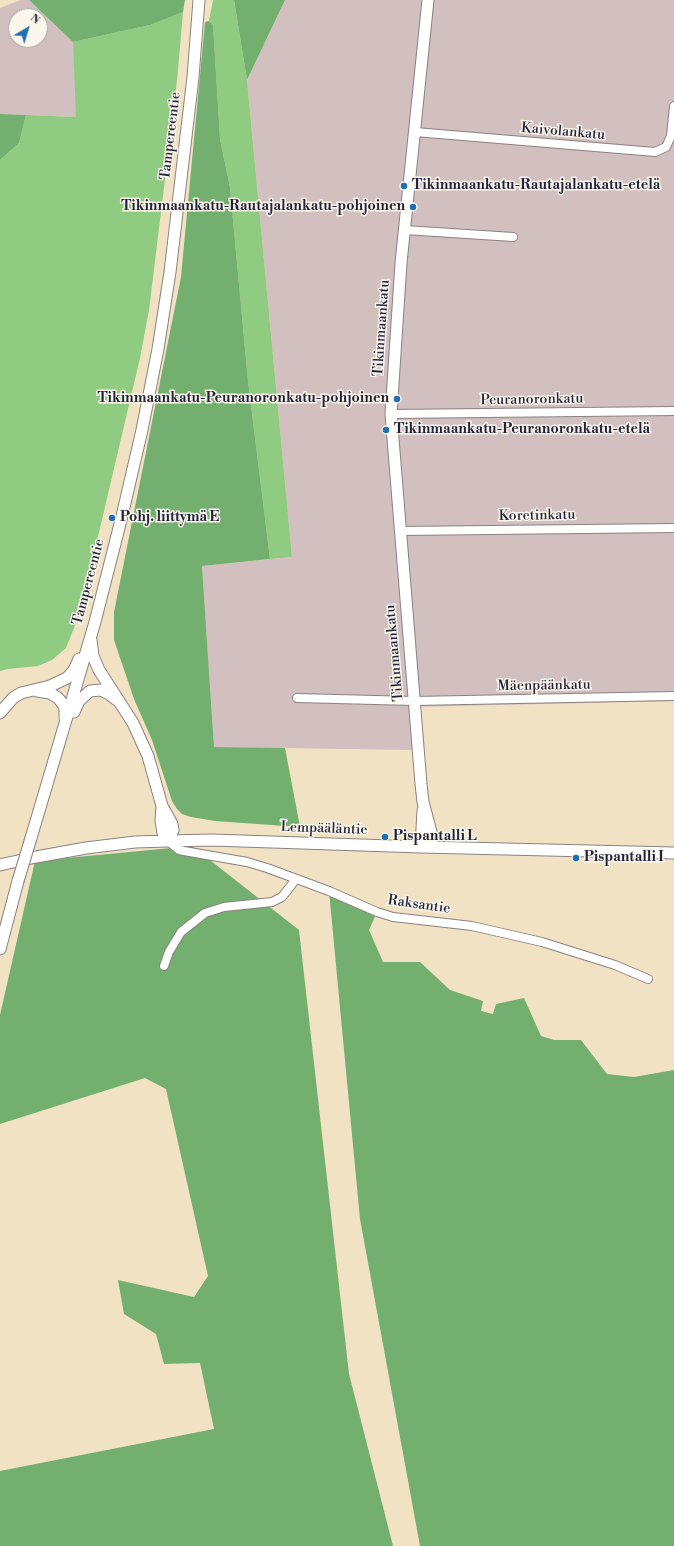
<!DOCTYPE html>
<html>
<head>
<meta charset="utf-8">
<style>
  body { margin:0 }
  #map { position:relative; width:674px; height:1546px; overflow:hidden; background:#f1e2c4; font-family:"Libre Bodoni",serif }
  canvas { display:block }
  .north { position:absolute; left:8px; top:8px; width:40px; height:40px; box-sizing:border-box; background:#fbf7ec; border:1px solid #a4a2a5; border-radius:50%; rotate:38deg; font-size:11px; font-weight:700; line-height:16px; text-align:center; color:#22223b }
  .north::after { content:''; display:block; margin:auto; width:14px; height:18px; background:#1f6fb2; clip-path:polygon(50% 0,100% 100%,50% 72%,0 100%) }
</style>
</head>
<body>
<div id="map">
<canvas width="674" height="1546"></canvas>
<div class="north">N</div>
</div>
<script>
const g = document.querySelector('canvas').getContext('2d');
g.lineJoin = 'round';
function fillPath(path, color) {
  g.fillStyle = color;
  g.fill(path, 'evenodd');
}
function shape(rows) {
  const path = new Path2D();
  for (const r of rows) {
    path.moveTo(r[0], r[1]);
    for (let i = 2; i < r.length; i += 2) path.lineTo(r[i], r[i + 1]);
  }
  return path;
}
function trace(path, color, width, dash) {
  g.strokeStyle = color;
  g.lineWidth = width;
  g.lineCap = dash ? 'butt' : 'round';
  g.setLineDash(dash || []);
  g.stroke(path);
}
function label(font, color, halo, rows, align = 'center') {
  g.font = font + ' "Libre Bodoni",serif';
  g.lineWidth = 3;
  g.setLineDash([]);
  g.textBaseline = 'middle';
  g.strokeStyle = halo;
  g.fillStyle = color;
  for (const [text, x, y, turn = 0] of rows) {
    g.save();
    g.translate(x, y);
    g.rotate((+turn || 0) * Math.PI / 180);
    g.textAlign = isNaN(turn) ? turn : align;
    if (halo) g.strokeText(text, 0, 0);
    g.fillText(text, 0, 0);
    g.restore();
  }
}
const industrial = shape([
  [21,0,29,0,73,42,77,117,0,114,0,8],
  [16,16,40,16,40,40,16,40],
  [285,0,674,0,674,701,412,707,414,750,214,747,202,566,292,557,247,80]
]);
const green = shape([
  [213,0,234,0,247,80,292,557,270,559,248,381,230,187,220,139,213,25,209,21],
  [183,12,177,81,149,310,140,358,80,613,66,648,52,660,38,666,8,669,0,671,0,160,19,143,26,115,76,117,73,42,150,25]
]);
const forest = shape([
  [29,0,185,0,183,12,150,25,73,42],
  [234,0,285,0,247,80],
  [209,21,213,25,220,139,230,187,248,381,270,559,202,566,214,747,285,748,300,827,215,821,191,817,182,814,177,809,172,801,152,740,134,699,114,640,114,612,181,277,205,22],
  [0,114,26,115,19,143,0,160],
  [192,846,299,930,349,1374,393,1546,0,1546,0,1471,214,1429,200,1363,164,1364,156,1334,124,1314,118,1280,194,1297,208,1276,166,1089,145,1078,0,1124,0,1015,35,861],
  [329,891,377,912,369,930,383,962,420,962,450,990,483,1001,481,1011,493,1014,496,1004,524,998,541,1036,554,1040,581,1040,607,1074,634,1077,674,1070,674,1546,420,1546,360,1219]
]);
const street = shape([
  [415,132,655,152,666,147,671,136,674,106],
  [405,230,513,237],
  [391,414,674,411],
  [400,531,674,528],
  [297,698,414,701,674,696],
  [168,841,179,850,184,851,247,862,267,868,329,891,377,912,393,917,472,926,542,942,615,965,648,979],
  [164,966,169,952,181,932,205,913,224,907,272,902,282,897,296,879]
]);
const secondary = shape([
  [428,0,401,263,391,414,421,784,423,802,431,832,432,847],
  [91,640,93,656,99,670,133,723,148,756,162,806,172,824,173,830,168,841],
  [37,691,50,693,58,698,63,704,65,709,65,718],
  [74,712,79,701,90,691,101,690,109,694,117,700],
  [0,713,13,698,21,693,50,686,67,678,74,670,79,659],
  [162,806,161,821,163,833,168,841],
  [31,838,95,622,122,516,142,430,158,349,170,272,193,77,199,0],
  [421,847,423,810],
  [0,865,36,857,86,848,135,842,168,841,212,840,421,847,674,853],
  [0,949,18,881]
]);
const secondaryBridge = shape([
  [18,881,31,838]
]);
const markers = [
  [404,186,4,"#1f6fb2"],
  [413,207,4,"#1f6fb2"],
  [397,399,4,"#1f6fb2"],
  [386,430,4,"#1f6fb2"],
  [112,518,4,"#1f6fb2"],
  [385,837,4,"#1f6fb2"],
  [576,858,4,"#1f6fb2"]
];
const streetNames = [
  ["Kaivolankatu",563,132,5],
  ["Tampereentie",171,136,-83],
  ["Tikinmaankatu",382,328,-86],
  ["Peuranoronkatu",532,400,-1],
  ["Koretinkatu",537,516,-1],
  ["Tampereentie",89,582,-75],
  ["Tikinmaankatu",395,653,-95],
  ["Mäenpäänkatu",544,686,-1],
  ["Lempääläntie",324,829,2],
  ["Raksantie",419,905,8]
];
const poiNames = [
  ["Tikinmaankatu-Rautajalankatu-etelä",412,186],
  ["Tikinmaankatu-Rautajalankatu-pohjoinen",405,207,"right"],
  ["Tikinmaankatu-Peuranoronkatu-pohjoinen",389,399,"right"],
  ["Tikinmaankatu-Peuranoronkatu-etelä",394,430],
  ["Pohj. liittymä E",120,518],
  ["Pispantalli L",393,837],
  ["Pispantalli I",584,858]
];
fillPath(industrial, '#d2bfbf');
fillPath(green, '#8fcb80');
fillPath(forest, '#73af6e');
trace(street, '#8a8280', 10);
trace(secondary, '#8a8280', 13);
trace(street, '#fff', 8);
trace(secondary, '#fff', 11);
trace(secondaryBridge, '#8a8280', 13, []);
trace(secondaryBridge, '#fff', 11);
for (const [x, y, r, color] of markers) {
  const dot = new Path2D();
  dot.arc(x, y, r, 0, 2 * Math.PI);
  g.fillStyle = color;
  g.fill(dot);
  trace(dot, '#fbf7ec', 1.5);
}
label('14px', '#22223b', '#fbf7ec', streetNames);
label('bold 14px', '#22223b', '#fbf7ec', poiNames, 'left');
</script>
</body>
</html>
